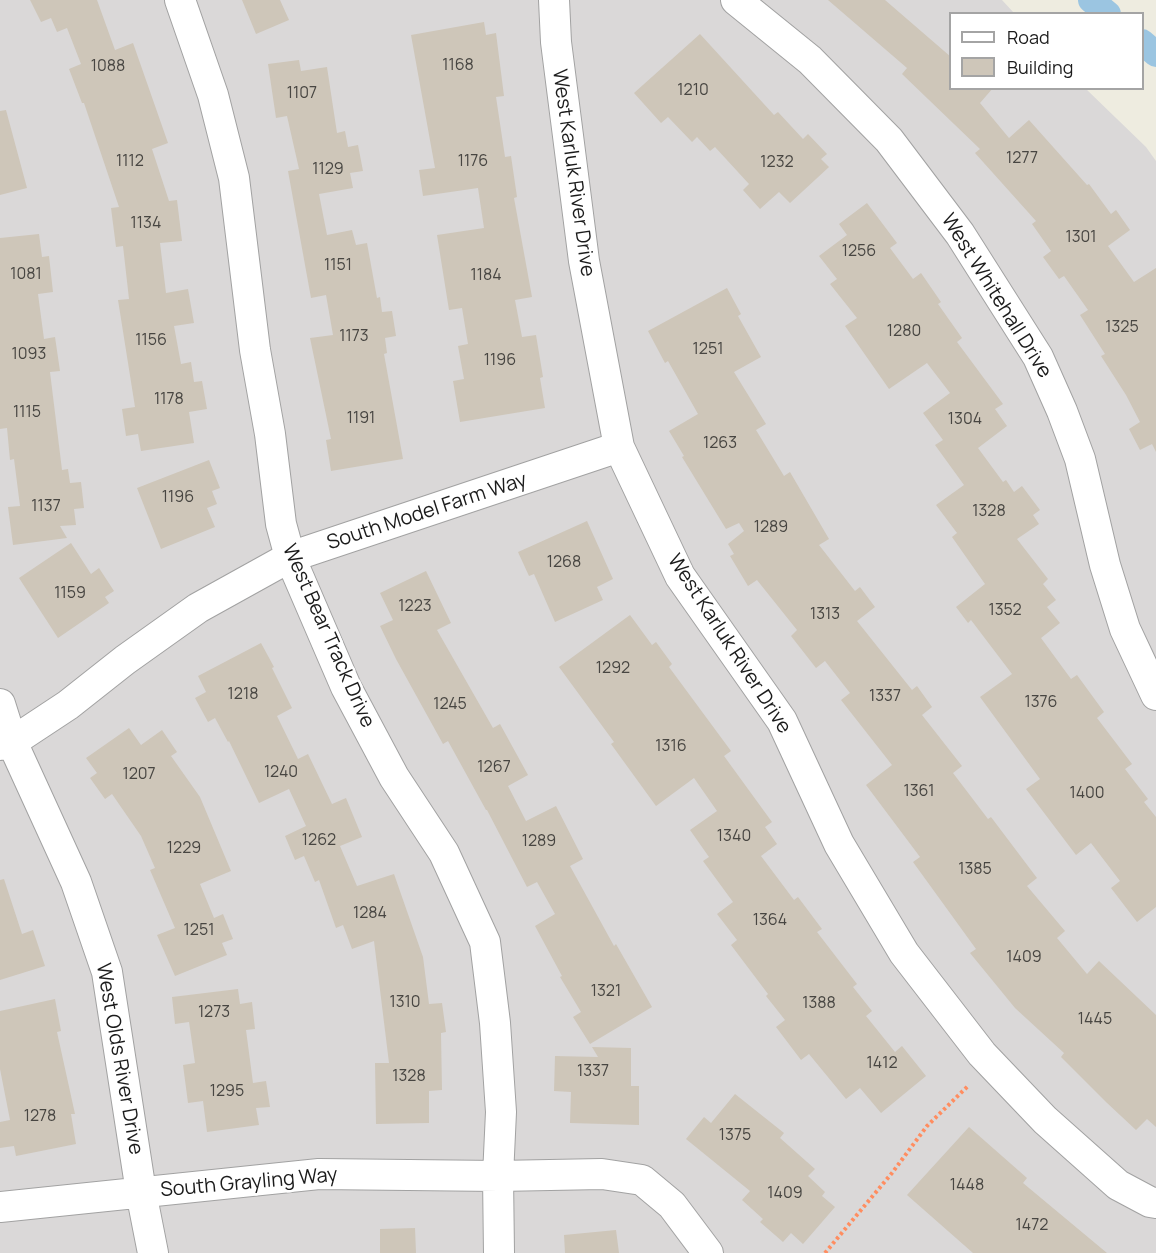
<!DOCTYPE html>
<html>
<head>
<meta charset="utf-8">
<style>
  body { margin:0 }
  #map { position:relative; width:1156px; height:1253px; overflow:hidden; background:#eeece0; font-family:Manrope,sans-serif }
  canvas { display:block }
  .legend { position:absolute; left:949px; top:12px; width:195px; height:78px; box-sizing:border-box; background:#fff; border:2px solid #a4a4a4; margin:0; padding:8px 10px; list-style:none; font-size:18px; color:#1b1b1b }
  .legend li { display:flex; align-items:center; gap:12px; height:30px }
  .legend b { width:30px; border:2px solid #a4a4a4 }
</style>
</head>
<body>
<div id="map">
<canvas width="1156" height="1253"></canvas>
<ul class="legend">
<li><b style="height:8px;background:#fff"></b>Road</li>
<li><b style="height:16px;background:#cec6b9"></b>Building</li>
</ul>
</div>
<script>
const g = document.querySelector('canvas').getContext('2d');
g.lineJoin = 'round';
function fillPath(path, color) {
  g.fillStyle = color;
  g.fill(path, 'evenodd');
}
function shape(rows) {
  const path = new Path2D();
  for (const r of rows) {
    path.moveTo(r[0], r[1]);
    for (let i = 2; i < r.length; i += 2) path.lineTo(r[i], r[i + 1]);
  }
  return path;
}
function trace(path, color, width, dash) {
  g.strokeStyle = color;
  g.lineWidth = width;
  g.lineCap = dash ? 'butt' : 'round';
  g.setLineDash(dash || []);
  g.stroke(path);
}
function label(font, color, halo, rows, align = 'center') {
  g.font = font + ' Manrope,sans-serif';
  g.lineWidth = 5;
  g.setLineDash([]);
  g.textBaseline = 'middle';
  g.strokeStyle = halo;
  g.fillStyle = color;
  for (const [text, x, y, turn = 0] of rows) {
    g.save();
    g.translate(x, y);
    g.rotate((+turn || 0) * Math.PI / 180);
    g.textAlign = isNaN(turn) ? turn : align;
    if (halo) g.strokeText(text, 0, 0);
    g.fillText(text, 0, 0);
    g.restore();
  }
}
const residential = shape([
  [0,0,1002,0,1014,13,950,14,950,88,1086,89,1146,147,1156,161,1156,1253,0,1253]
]);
const canal = shape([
  [1091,0,1108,14],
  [1142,42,1156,54]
]);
const building = shape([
  [30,0,97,0,115,50,133,43,168,143,152,149,169,201,177,200,182,241,160,243,166,293,188,289,194,323,174,326,181,364,191,362,194,382,202,381,207,409,189,412,194,443,141,451,138,434,126,436,122,409,135,407,118,300,129,299,123,246,116,247,111,208,119,207,84,103,82,103,69,69,81,64,67,28,57,32,51,18,41,22],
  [242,0,280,0,289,20,256,34],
  [828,0,885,0,951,57,951,88,993,88,980,103,1009,138,1029,120,1087,185,1089,184,1111,214,1116,210,1130,230,1108,246,1134,282,1156,268,1156,452,1152,444,1140,450,1129,429,1140,422,1126,395,1101,356,1105,354,1080,315,1088,310,1064,276,1059,279,1043,257,1051,251,1032,224,1036,221,975,153,980,149,902,74,907,68],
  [484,22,486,35,496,33,504,96,496,97,505,157,511,156,517,197,514,198,532,297,515,300,522,337,536,335,543,377,540,378,545,408,460,422,453,381,464,379,458,346,468,344,462,308,449,310,437,235,484,228,478,188,423,196,419,170,435,168,411,35],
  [700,34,774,115,778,112,803,139,808,134,827,154,821,159,829,167,790,203,779,192,760,209,743,190,749,184,715,147,710,151,697,137,692,142,668,117,661,123,634,93],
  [299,60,301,71,327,67,337,133,345,131,348,147,358,145,363,171,350,173,353,188,319,194,327,235,352,230,356,245,367,243,377,298,380,297,382,312,392,311,396,336,385,338,387,353,384,354,403,459,331,471,326,440,331,439,310,338,333,335,326,295,311,298,288,171,299,169,287,116,276,118,268,64],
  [6,110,27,188,0,195,0,111],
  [867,203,897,243,890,248,913,279,921,273,941,302,938,304,962,338,957,342,1003,404,995,409,1007,426,978,448,1003,482,1006,480,1014,492,1022,486,1040,510,1033,515,1039,524,1017,539,1048,579,1043,584,1056,600,1047,607,1060,623,1041,638,1071,679,1077,675,1104,712,1097,718,1132,764,1125,769,1148,799,1144,802,1156,817,1156,907,1137,922,1111,888,1120,881,1091,843,1076,855,1026,789,1040,779,980,697,1012,674,971,620,968,623,956,607,985,584,952,537,957,533,936,505,964,485,935,445,943,440,923,413,950,393,927,363,889,389,845,326,857,318,830,284,837,279,819,256,847,235,839,224],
  [39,234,42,257,49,256,53,292,38,294,44,339,55,337,60,371,50,372,62,470,68,469,70,483,81,482,84,508,74,509,76,525,60,526,67,538,13,545,8,507,20,506,14,459,10,460,7,428,0,429,0,238],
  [727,288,741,314,738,316,761,357,734,372,766,424,756,430,784,476,790,472,829,539,819,545,855,591,860,587,875,607,857,621,912,690,917,686,932,707,922,715,962,766,953,773,988,819,991,817,1037,878,1027,886,1065,931,1057,938,1087,974,1099,961,1156,1015,1156,1127,1147,1119,1136,1130,1106,1102,1061,1057,1064,1053,1015,1008,970,953,976,949,913,862,920,857,866,785,892,765,841,700,850,693,825,661,816,668,791,636,797,630,757,580,748,586,730,556,734,554,728,544,744,531,739,523,726,529,682,457,684,456,669,431,698,414,668,361,665,363,648,331],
  [209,460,220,488,212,491,217,504,207,508,215,527,161,549,137,488],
  [587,521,613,579,597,587,603,600,555,622,534,574,529,576,518,552],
  [71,543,91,574,99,568,114,591,105,597,109,603,58,638,19,578],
  [426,571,451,623,437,630,493,728,500,724,528,775,508,786,526,821,556,806,583,859,570,866,614,946,616,944,652,1007,590,1044,573,1017,581,1012,560,977,562,976,535,926,555,914,537,882,527,887,487,810,486,810,448,741,443,744,396,659,380,626,393,620,380,593],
  [630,615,652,645,656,642,672,664,669,667,731,751,724,756,772,822,765,827,777,844,761,856,794,900,798,897,822,929,817,932,857,984,853,987,872,1011,866,1016,895,1052,902,1046,926,1076,881,1113,860,1088,846,1099,809,1054,801,1060,776,1027,785,1020,766,996,768,994,731,945,737,940,717,914,733,902,703,861,709,857,690,830,717,811,694,778,656,806,611,744,614,742,559,667],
  [261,643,274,667,272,668,292,708,277,716,298,759,308,754,332,804,346,798,362,837,340,846,357,886,394,874,423,957,429,1004,442,1003,446,1032,441,1033,442,1090,429,1091,429,1123,376,1124,375,1063,389,1063,374,941,352,949,343,925,336,928,319,880,315,882,304,856,295,860,285,836,306,826,289,789,259,803,229,741,228,742,215,718,208,722,195,698,206,692,198,676],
  [129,728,141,745,162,730,177,752,171,756,200,797,231,871,200,884,214,918,223,914,233,939,222,943,227,955,175,976,157,935,175,928,150,870,155,868,141,836,112,794,105,799,90,778,97,773,86,758],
  [4,879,22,934,33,930,45,966,0,980,0,880],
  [238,989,240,1004,252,1002,255,1029,246,1030,253,1083,266,1081,270,1107,256,1108,259,1125,207,1132,203,1101,188,1103,183,1065,195,1063,189,1022,175,1024,172,997],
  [55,999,61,1031,57,1032,75,1114,71,1114,76,1144,16,1156,14,1146,0,1148,0,1122,10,1120,0,1069,0,1011],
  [592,1047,631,1048,631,1086,639,1086,639,1125,570,1123,571,1092,554,1091,555,1056,598,1057],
  [735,1094,784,1133,780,1138,815,1169,808,1176,825,1192,822,1196,835,1207,803,1244,791,1233,783,1242,760,1222,763,1219,742,1200,750,1191,686,1139,704,1117,711,1123],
  [969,1127,1027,1178,1023,1183,1107,1253,973,1253,907,1195],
  [415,1228,416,1253,380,1253,380,1229],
  [616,1230,619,1253,565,1253,564,1235]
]);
const path = shape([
  [825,1253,892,1173,927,1126,968,1086]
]);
const minor = shape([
  [180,0,213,95,234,178,255,350,270,434,281,524,290,557,346,687,394,777,444,853,485,942,495,1023,501,1112,498,1176,499,1253],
  [554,0,556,42,584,261,619,447,680,576,782,721,839,844,904,953,982,1054,1045,1120,1118,1185,1150,1202,1156,1203],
  [736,0,810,60,889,140,960,234,1038,357,1062,411,1080,459,1105,565,1125,629,1156,695],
  [0,704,12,742,76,882,107,972,141,1192,153,1253],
  [0,745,12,742,68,705,125,660,198,608,290,557,619,447],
  [0,1207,319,1174,498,1176,602,1174,642,1180,672,1205,708,1253]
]);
const numberNames = [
  ["1168",458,66],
  ["1088",108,67],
  ["1210",693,91],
  ["1107",302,94],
  ["1277",1022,159],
  ["1112",130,162],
  ["1176",473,162],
  ["1232",777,163],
  ["1129",328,170],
  ["1134",146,224],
  ["1301",1081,238],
  ["1256",859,252],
  ["1151",338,266],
  ["1081",26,275],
  ["1184",486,276],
  ["1325",1122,328],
  ["1280",904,332],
  ["1173",354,337],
  ["1156",151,341],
  ["1251",708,350],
  ["1093",29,355],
  ["1196",500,361],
  ["1178",169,400],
  ["1115",27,413],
  ["1191",361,419],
  ["1304",965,420],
  ["1263",720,444],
  ["1196",178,498],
  ["1137",46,507],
  ["1328",989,512],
  ["1289",771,528],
  ["1268",564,563],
  ["1159",70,594],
  ["1223",415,607],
  ["1352",1005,611],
  ["1313",825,615],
  ["1292",613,669],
  ["1218",243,695],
  ["1337",885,697],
  ["1376",1041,703],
  ["1245",450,705],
  ["1316",671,747],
  ["1267",494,768],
  ["1240",281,773],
  ["1207",139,775],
  ["1361",919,792],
  ["1400",1087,794],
  ["1340",734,837],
  ["1262",319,841],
  ["1289",539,842],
  ["1229",184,849],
  ["1385",975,870],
  ["1284",370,914],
  ["1364",770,921],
  ["1251",199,931],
  ["1409",1024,958],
  ["1321",606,992],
  ["1310",405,1003],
  ["1388",819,1004],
  ["1273",214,1013],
  ["1445",1095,1020],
  ["1412",882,1064],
  ["1337",593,1072],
  ["1328",409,1077],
  ["1295",227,1092],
  ["1278",40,1117],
  ["1375",735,1136],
  ["1448",967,1186],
  ["1409",785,1194],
  ["1472",1032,1226]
];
const streetNames = [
  ["West Karluk River Drive",573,173,82],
  ["West Whitehall Drive",996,296,58],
  ["South Model Farm Way",427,512,-18],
  ["West Bear Track Drive",328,636,66],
  ["West Karluk River Drive",729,644,57],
  ["West Olds River Drive",119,1059,80],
  ["South Grayling Way",249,1183,-5]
];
fillPath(residential, '#dad8d8');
trace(canal, '#9bc5e1', 26);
fillPath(building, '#cec6b9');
trace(minor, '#a2a2a2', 32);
trace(path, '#ff8d60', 4, [3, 3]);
trace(minor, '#fff', 30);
label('16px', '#484642', null, numberNames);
label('20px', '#1b1b1b', '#fff', streetNames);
</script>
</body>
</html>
